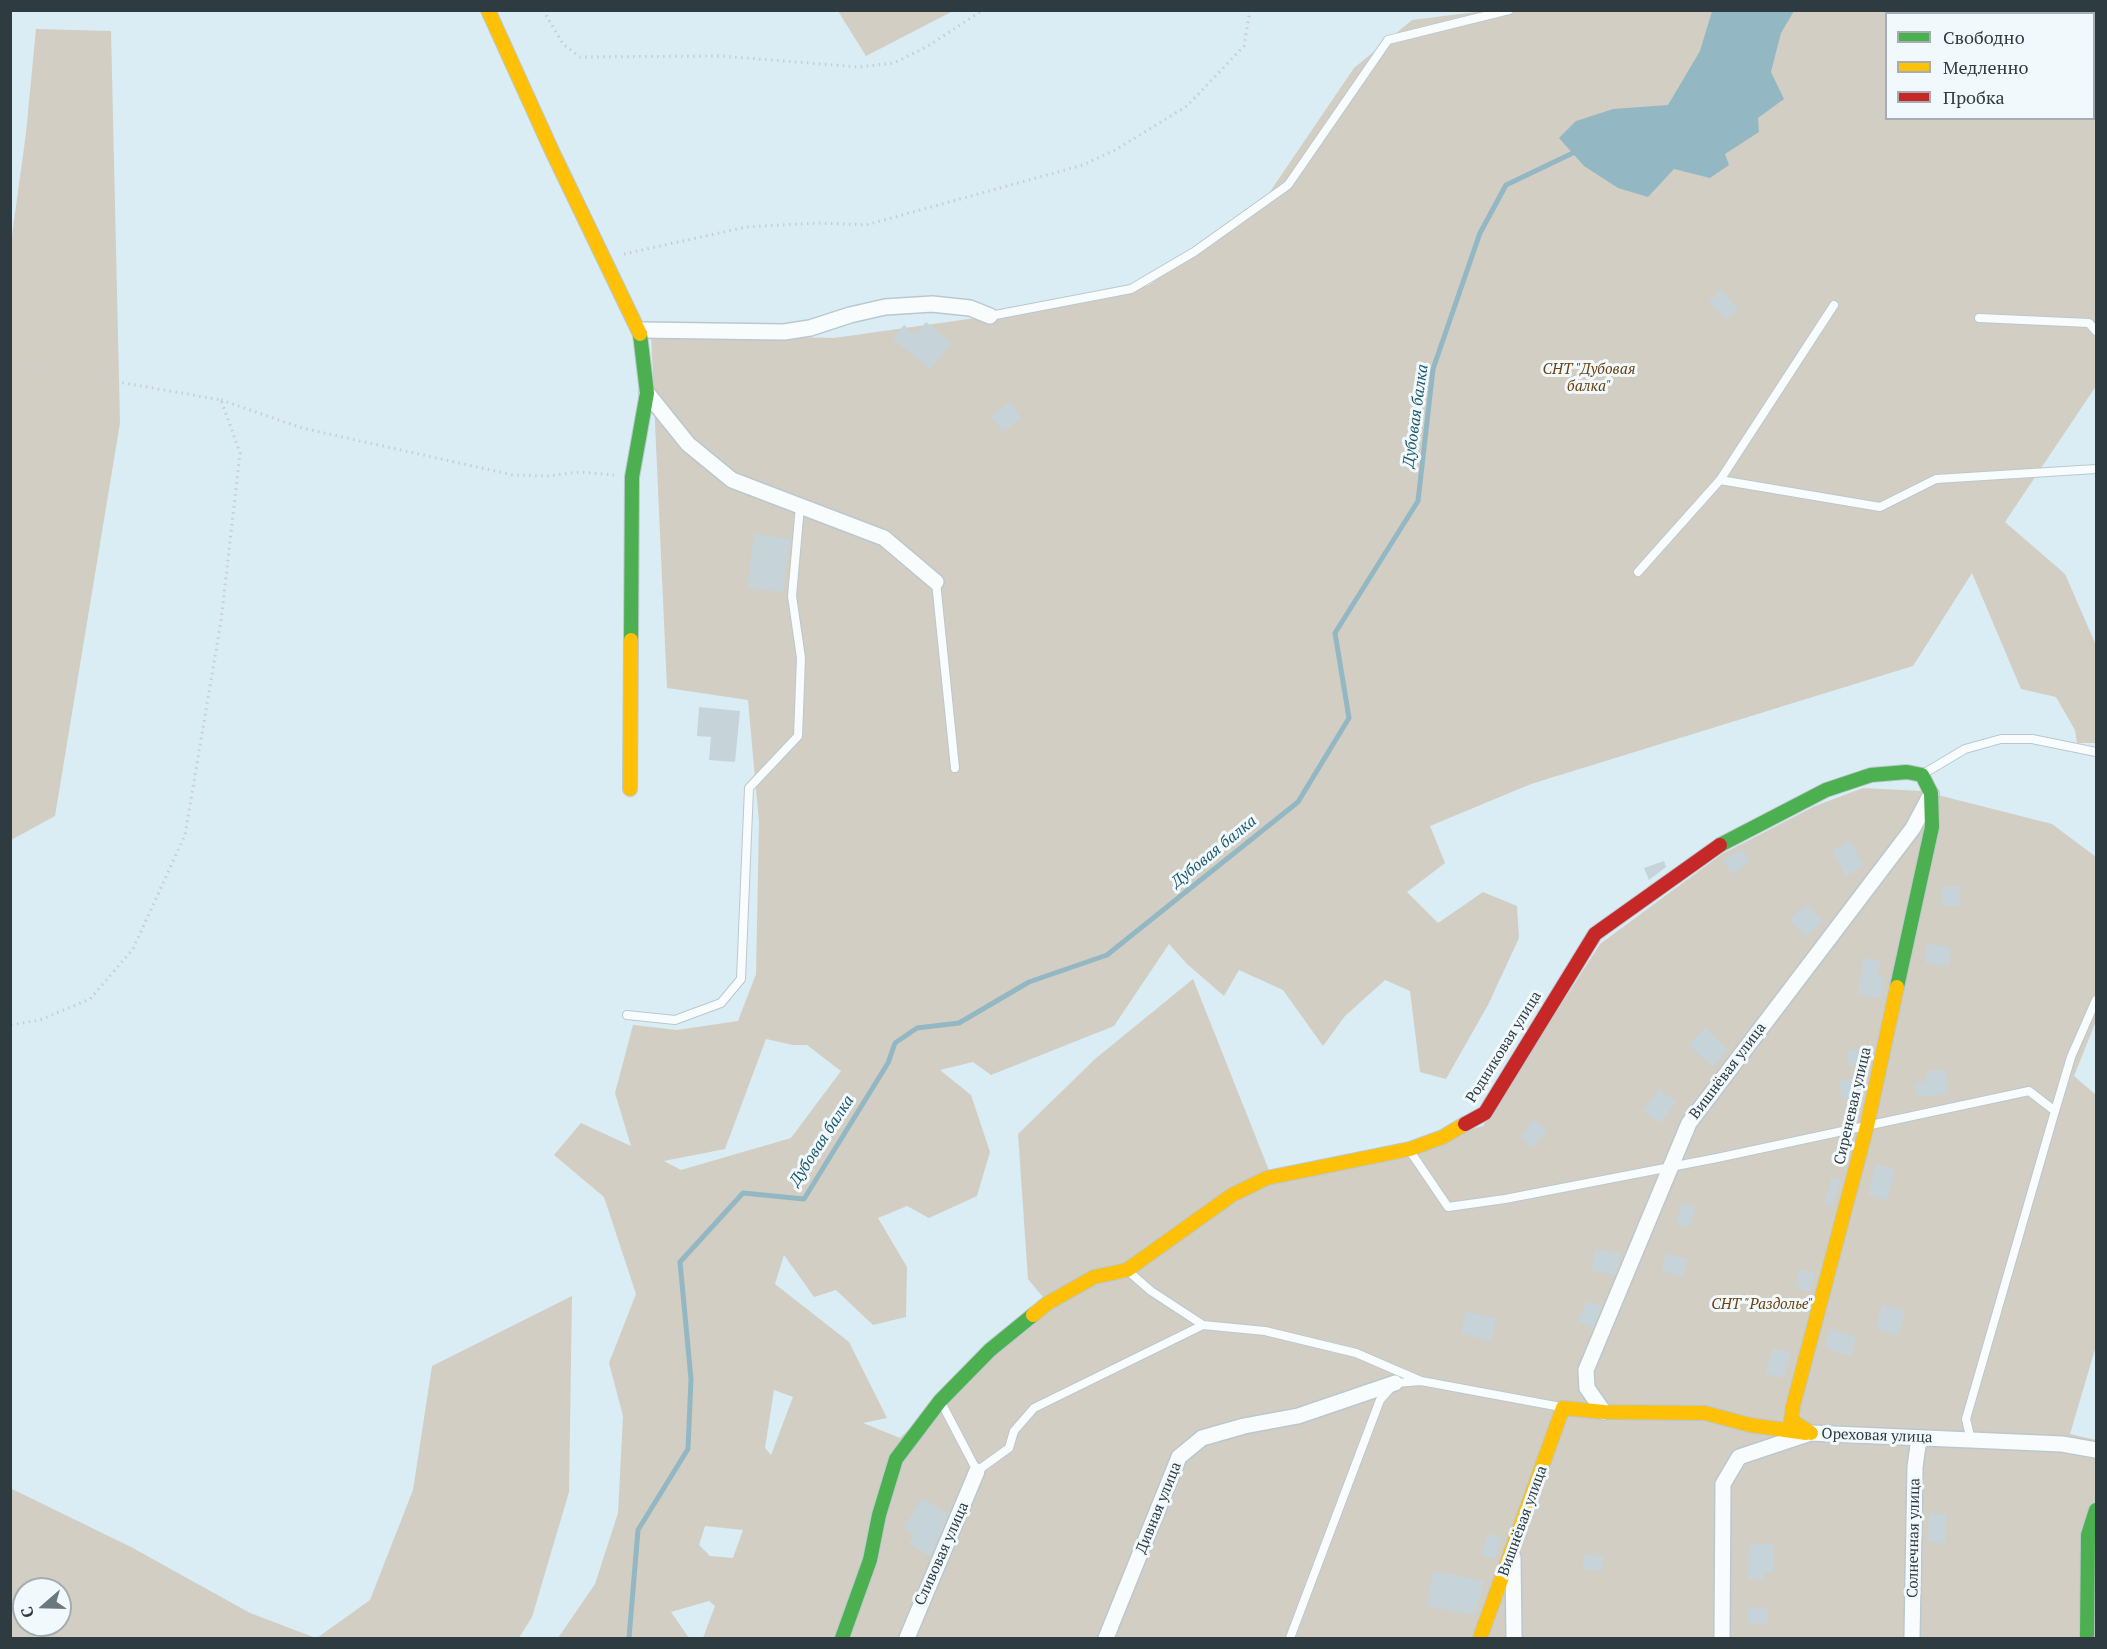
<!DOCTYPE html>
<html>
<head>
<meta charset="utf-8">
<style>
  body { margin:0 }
  #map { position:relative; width:2107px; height:1649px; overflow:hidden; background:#daecf4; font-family:"PT Serif",serif }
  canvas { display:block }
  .frame { position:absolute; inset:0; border:12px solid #2e3b40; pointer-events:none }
  .legend { position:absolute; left:1885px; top:12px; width:210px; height:108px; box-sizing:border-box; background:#f2f9fc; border:2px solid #a4adb1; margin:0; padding:8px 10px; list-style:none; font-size:18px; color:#2e3b40 }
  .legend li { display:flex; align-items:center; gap:12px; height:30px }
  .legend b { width:30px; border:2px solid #a4adb1 }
  .north { position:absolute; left:12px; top:1577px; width:60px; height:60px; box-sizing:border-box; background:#f2f9fc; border:2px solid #a4adb1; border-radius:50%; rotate:250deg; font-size:16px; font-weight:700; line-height:24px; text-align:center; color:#2e3b40 }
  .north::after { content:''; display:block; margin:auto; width:21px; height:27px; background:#6a797f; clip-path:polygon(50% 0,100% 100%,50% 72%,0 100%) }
</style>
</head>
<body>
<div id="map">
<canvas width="2107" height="1649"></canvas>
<div class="frame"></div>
<ul class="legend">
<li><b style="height:8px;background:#4caf50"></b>Свободно</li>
<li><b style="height:8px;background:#ffc107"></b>Медленно</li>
<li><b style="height:8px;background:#c62828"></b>Пробка</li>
</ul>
<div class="north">С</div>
</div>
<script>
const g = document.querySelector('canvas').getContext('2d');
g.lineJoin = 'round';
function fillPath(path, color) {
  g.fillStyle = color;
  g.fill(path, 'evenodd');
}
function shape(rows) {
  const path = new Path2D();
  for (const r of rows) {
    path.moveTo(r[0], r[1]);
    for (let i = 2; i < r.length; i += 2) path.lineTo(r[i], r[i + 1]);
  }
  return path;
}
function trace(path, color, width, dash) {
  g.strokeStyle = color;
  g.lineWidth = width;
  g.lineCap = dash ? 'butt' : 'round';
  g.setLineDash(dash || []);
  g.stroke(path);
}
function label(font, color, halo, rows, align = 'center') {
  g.font = font + ' "PT Serif",serif';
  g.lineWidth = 6;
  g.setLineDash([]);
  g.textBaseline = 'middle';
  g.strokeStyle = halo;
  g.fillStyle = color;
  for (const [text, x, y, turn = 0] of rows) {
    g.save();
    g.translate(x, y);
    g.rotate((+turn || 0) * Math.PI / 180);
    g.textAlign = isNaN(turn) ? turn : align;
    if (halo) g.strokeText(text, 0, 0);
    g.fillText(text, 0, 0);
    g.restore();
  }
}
const green = shape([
  [1492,10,2096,11,2096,386,2005,522,2065,574,2096,645,2096,743,2077,743,2075,730,2056,697,2021,689,1972,573,1913,666,1531,784,1430,826,1445,863,1407,892,1438,923,1483,892,1517,906,1519,938,1488,1005,1446,1079,1420,1072,1410,991,1385,980,1345,1016,1323,1046,1283,990,1239,970,1224,996,1187,964,1169,944,1114,1026,991,1075,973,1062,940,1070,971,1095,990,1152,977,1196,929,1218,907,1206,878,1218,907,1267,906,1317,873,1325,836,1290,814,1297,784,1255,775,1284,849,1342,887,1418,863,1423,900,1438,1043,1297,1028,1279,1018,1134,1095,1059,1193,979,1274,1183,1483,1126,1600,944,1722,854,1815,806,1863,788,1922,791,2052,824,2096,857,2096,1021,2074,1076,2096,1095,2096,1346,2070,1434,2096,1440,2096,1638,703,1638,715,1606,709,1601,671,1612,689,1638,558,1638,595,1584,618,1513,623,1416,609,1363,636,1294,604,1197,554,1155,581,1123,631,1146,615,1093,633,1025,677,1030,738,1021,756,974,759,822,748,700,667,688,651,334,834,338,990,316,1149,285,1263,202,1354,68,1412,20],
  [1886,14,2094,14,2094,118,1886,118],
  [766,1039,793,1045,807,1045,841,1071,791,1138,681,1170,664,1161,725,1149],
  [774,1390,793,1397,771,1455,765,1448],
  [705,1526,743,1530,733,1558,710,1556,699,1545],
  [838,11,953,11,866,56],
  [36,29,111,31,120,423,55,816,11,840,10,250,26,133],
  [572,1296,569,1492,532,1617,519,1638,317,1638,370,1600,413,1490,432,1366],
  [10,1488,131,1547,250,1613,316,1638,11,1638],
  [24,1589,60,1589,60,1625,24,1625]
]);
const water = shape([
  [1712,11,1794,11,1781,33,1771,72,1784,99,1758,118,1759,132,1725,154,1729,165,1710,178,1674,169,1648,197,1618,188,1584,166,1559,138,1576,121,1613,109,1668,105,1700,51]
]);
const stream = shape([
  [629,1638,638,1530,688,1449,691,1379,680,1262,743,1193,804,1199,888,1063,895,1043,917,1028,959,1023,1029,982,1107,955,1298,802,1349,718,1335,633,1418,501,1433,369,1480,233,1506,185,1575,152]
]);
const building = shape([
  [1721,290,1738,309,1726,320,1709,302],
  [926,322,952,343,930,369,893,339,904,325,915,335],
  [1011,402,1021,419,1002,432,991,415],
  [754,534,790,539,783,592,747,588],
  [699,707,740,711,735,762,709,760,711,737,697,736],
  [1850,841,1864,866,1846,876,1832,851],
  [1742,849,1750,862,1732,874,1723,860],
  [1664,861,1666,867,1649,880,1644,868],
  [1960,886,1961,906,1942,906,1941,887],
  [1808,904,1823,922,1805,937,1790,919],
  [1927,944,1951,947,1949,966,1925,963],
  [1864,958,1880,961,1877,975,1885,977,1881,999,1858,994],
  [1705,1028,1728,1050,1712,1067,1689,1045],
  [1864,1049,1865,1064,1849,1066,1847,1050],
  [1946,1070,1948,1094,1917,1097,1915,1082,1926,1081,1927,1071],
  [1858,1078,1860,1098,1841,1099,1840,1080],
  [1659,1089,1676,1102,1660,1123,1643,1111],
  [1534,1120,1547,1131,1533,1148,1520,1137],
  [1876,1164,1895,1169,1887,1200,1868,1195],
  [1832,1177,1840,1179,1833,1205,1825,1203],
  [1682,1203,1696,1208,1689,1228,1676,1223],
  [1596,1249,1621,1254,1615,1275,1592,1270],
  [1666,1254,1687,1259,1683,1277,1662,1271],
  [1800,1269,1815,1273,1810,1292,1796,1288],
  [1587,1301,1602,1307,1593,1328,1578,1321],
  [1882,1305,1905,1311,1899,1335,1876,1329],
  [1466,1311,1496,1319,1491,1341,1461,1333],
  [1830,1329,1856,1337,1851,1356,1825,1348],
  [1773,1348,1791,1354,1783,1378,1765,1373],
  [921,1498,949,1514,930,1556,909,1544,914,1534,904,1529],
  [1929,1513,1947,1514,1945,1543,1928,1542],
  [1489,1533,1502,1538,1495,1559,1481,1554],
  [1749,1543,1774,1544,1773,1573,1764,1573,1764,1580,1748,1579],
  [1584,1554,1603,1556,1602,1571,1583,1569],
  [1433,1571,1484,1581,1475,1615,1427,1606],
  [1748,1607,1768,1608,1767,1624,1748,1624]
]);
const path = shape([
  [543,10,563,44,580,57,721,56,859,67,894,63,928,46,983,10],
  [624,254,746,227,818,223,866,225,1083,165,1117,149,1187,106,1244,46,1250,10],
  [10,363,221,400,240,453,221,621,185,835,133,949,90,999,40,1020,10,1025],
  [221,400,302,428,513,475,547,476,580,472,614,475]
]);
const lane = shape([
  [1834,305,1720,480,1880,507,1936,479,2096,469],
  [990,316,1131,289,1194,252,1288,185,1388,40,1509,10],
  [1979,318,2089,323,2096,331],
  [1638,572,1720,480],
  [936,582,955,768],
  [1923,774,1965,749,2001,739,2032,739,2096,752],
  [627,1015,675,1020,721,1003,741,979,749,788,798,736,801,658,792,596,800,506],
  [2055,1111,2071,1057,2096,1000],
  [1410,1151,1448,1207,1505,1199,1717,1158,2029,1091,2055,1111,1966,1419,1971,1440],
  [1128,1271,1151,1291,1203,1325],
  [942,1404,977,1471,1009,1448,1014,1431,1034,1408,1203,1325,1265,1331,1356,1353,1421,1381],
  [1290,1638,1380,1400,1395,1383,1421,1381,1561,1407]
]);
const street = shape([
  [640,330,784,332,810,328,850,315,885,307,932,304,970,308,990,316],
  [647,393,688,444,732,480,884,538,936,582],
  [1604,1412,1587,1388,1586,1370,1689,1123,1913,828,1931,794],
  [1513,1557,1514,1638],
  [907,1638,977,1471],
  [1106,1638,1179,1457,1202,1438,1244,1426,1298,1416,1395,1383],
  [1722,1638,1723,1484,1739,1457,1811,1433,2062,1444,2096,1450],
  [1912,1638,1915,1467,1919,1438]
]);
const fast = shape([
  [631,640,632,477,647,393,640,334],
  [1720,845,1826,790,1871,775,1907,772,1922,775,1931,793,1932,827,1897,987],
  [842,1638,870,1560,879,1515,896,1459,940,1401,990,1350,1033,1315],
  [2087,1638,2088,1535,2096,1510]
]);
const slow = shape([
  [488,10,552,151,640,334],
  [630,789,631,640],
  [1033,1315,1048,1303,1094,1277,1127,1270,1232,1195,1267,1178,1410,1149,1443,1137,1465,1124],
  [1811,1433,1791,1420,1793,1406,1867,1126,1897,987],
  [1480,1638,1563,1408,1604,1412,1705,1413,1750,1425,1806,1433]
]);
const jam = shape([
  [1465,1124,1485,1113,1595,934,1720,845]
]);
const parkNames = [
  ["СНТ \"Дубовая",1589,370],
  ["балка\"",1589,387],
  ["СНТ \"Раздолье\"",1762,1305]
];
const streetNames = [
  ["Родниковая улица",1504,1047,-58],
  ["Вишнёвая улица",1728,1071,-53],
  ["Сиреневая улица",1853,1106,-77],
  ["Ореховая улица",1877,1436,2],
  ["Дивная улица",1159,1508,-68],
  ["Вишнёвая улица",1523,1521,-70],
  ["Солнечная улица",1914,1538,-89],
  ["Сливовая улица",942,1554,-66]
];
const waterNames = [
  ["Дубовая балка",1416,416,-82],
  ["Дубовая балка",1214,852,-39],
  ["Дубовая балка",822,1141,-57]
];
fillPath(green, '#d3cec3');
fillPath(water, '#93b8c4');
trace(stream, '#93b8c4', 5);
fillPath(building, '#c6d4da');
trace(lane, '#bac8ce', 10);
trace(street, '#bac8ce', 18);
trace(fast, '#bac8ce', 16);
trace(slow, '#bac8ce', 16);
trace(jam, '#bac8ce', 16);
trace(path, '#c8ced0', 3, [1.5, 4.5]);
trace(lane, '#f9fcfd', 8);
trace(street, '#f9fcfd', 15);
trace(fast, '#4caf50', 14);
trace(slow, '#ffc107', 14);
trace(jam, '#c62828', 14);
label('italic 15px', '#6a4310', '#f2f9fc', parkNames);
label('15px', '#2e3b40', '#f2f9fc', streetNames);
label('italic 16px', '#1e5a6b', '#f2f9fc', waterNames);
</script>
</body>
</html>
